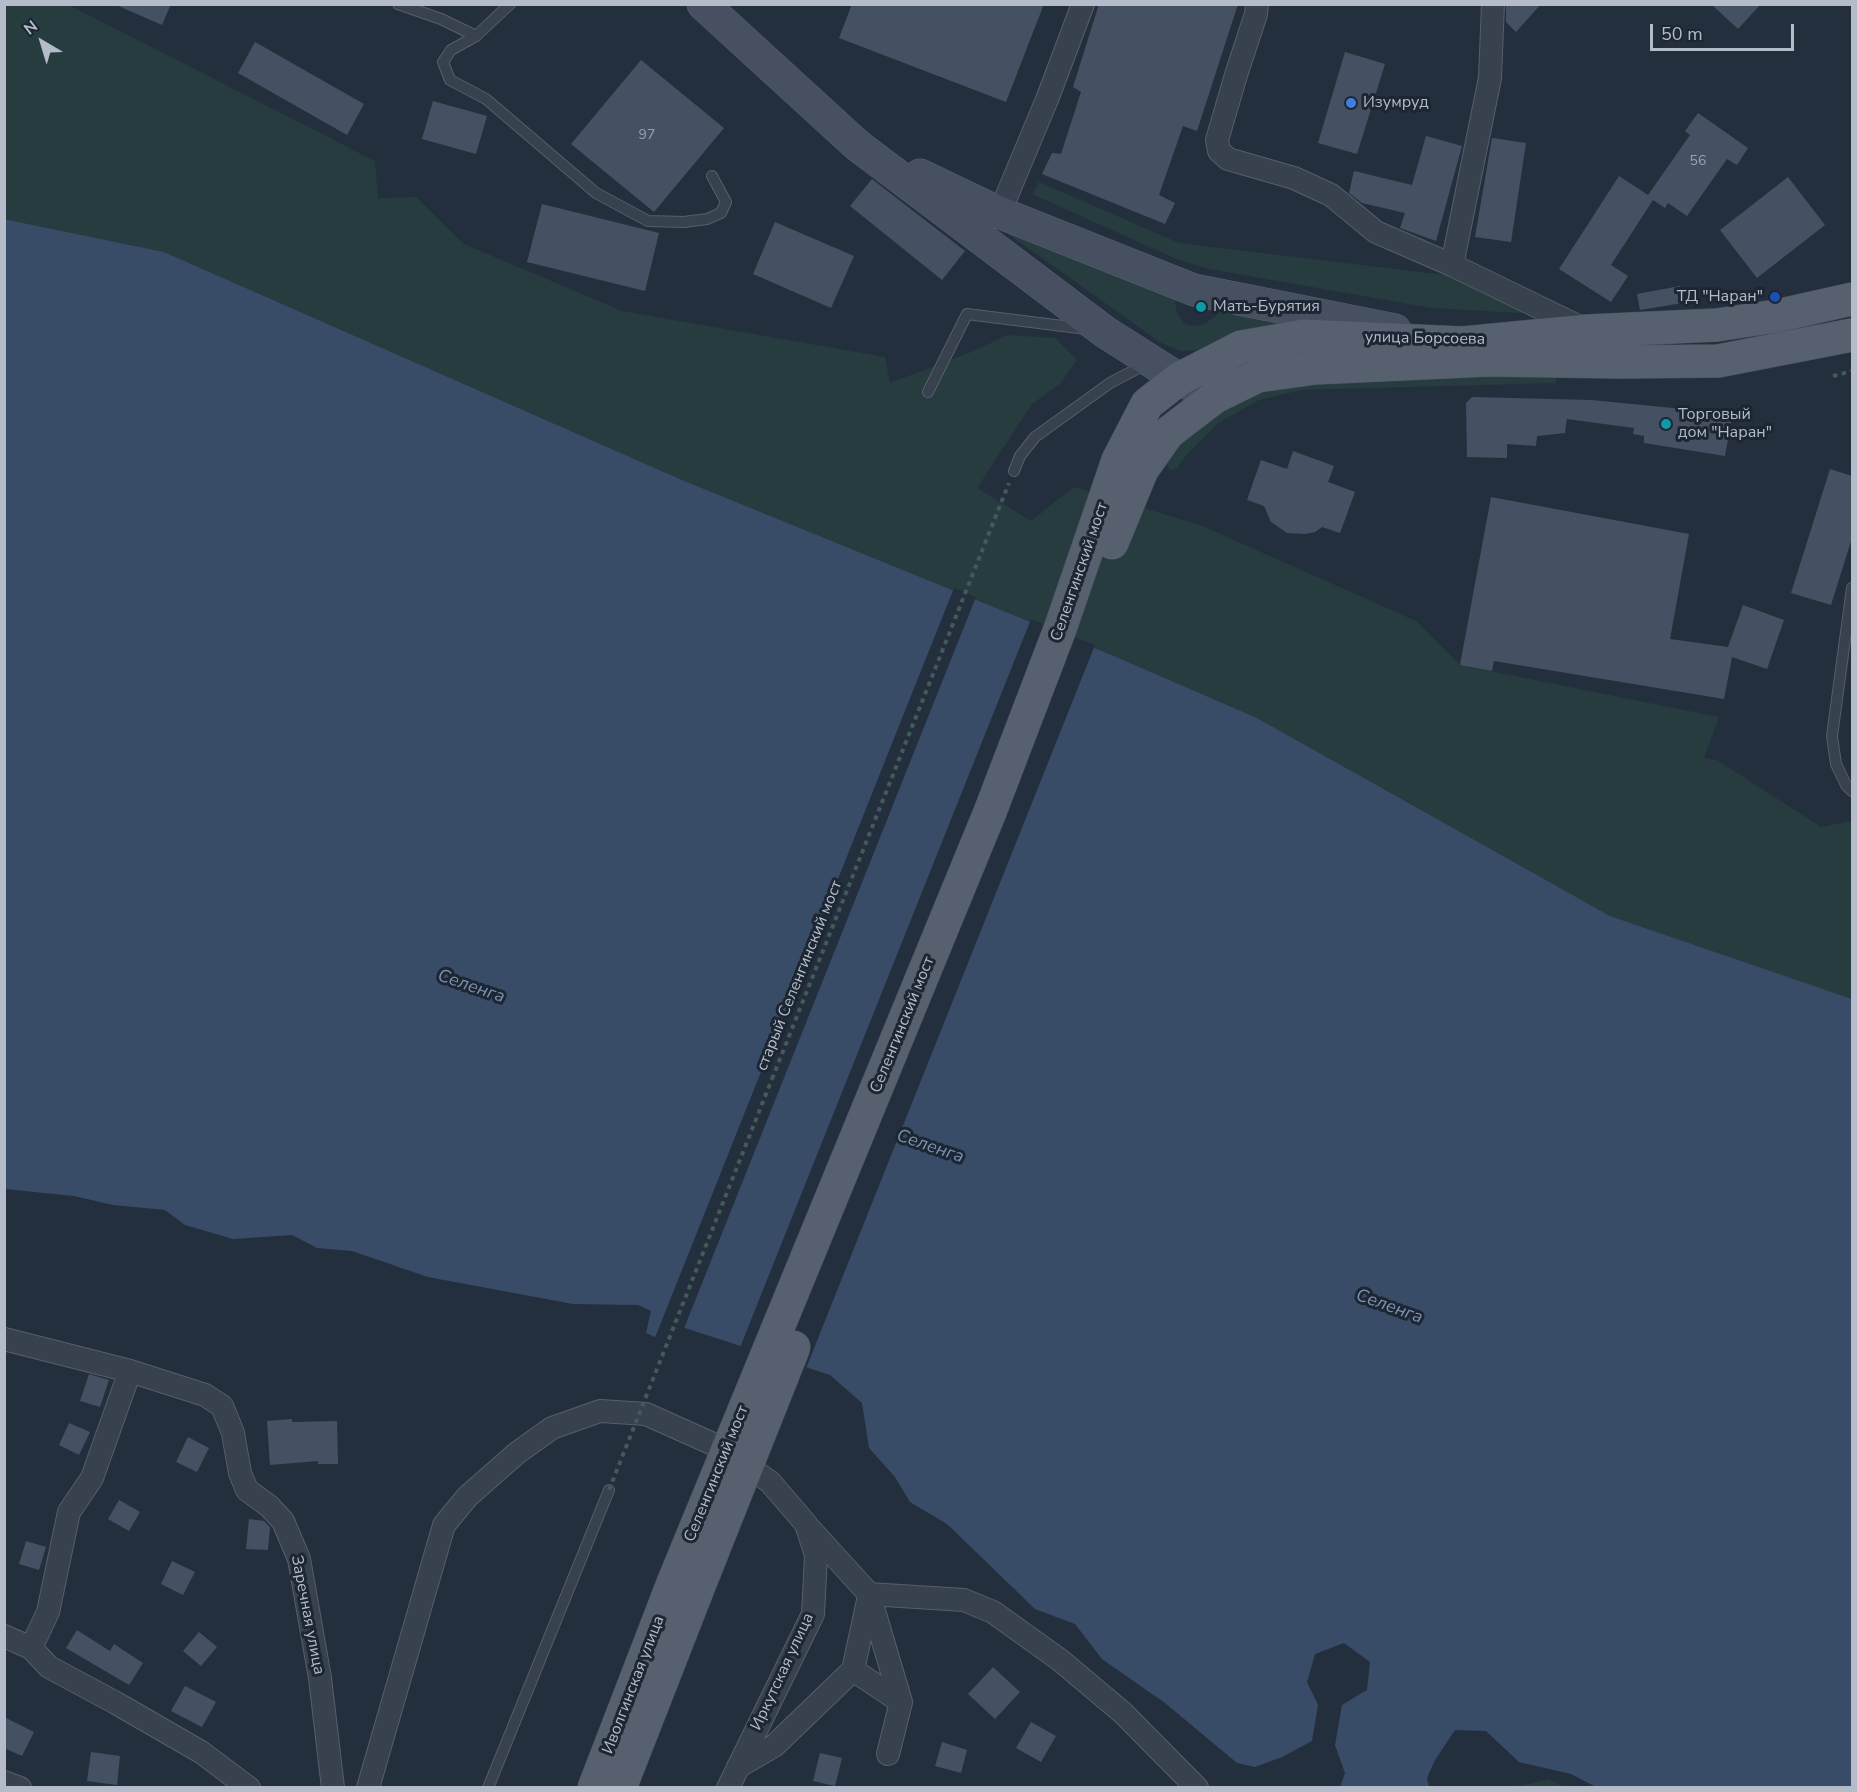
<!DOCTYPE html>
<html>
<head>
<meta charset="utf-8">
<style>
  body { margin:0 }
  #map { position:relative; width:1857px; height:1792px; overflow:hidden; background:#242f3e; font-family:"Nunito Sans",sans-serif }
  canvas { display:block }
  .frame { position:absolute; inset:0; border:6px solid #b4bcc9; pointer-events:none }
  .north { position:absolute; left:12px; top:12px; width:60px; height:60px; -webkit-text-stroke:4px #1d2633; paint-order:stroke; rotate:322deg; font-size:16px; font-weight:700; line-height:24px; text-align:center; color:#b4bcc9 }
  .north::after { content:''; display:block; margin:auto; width:21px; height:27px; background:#b4bcc9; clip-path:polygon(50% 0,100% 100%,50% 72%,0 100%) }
  .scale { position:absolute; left:1650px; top:24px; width:144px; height:27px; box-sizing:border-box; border:3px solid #b4bcc9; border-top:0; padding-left:8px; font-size:18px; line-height:21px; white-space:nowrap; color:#b4bcc9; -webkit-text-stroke:4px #1d2633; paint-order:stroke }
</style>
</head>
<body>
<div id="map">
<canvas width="1857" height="1792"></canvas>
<div class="frame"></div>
<div class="north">N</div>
<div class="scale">50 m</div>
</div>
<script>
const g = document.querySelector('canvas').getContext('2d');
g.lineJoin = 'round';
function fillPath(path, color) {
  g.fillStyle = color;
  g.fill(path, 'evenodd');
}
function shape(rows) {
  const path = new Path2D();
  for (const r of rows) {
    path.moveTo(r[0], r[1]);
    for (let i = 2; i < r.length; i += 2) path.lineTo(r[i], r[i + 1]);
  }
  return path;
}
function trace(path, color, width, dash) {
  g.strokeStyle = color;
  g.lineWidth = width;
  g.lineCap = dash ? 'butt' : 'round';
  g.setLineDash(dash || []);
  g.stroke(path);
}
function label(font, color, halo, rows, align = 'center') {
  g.font = font + ' "Nunito Sans",sans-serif';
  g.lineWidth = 6;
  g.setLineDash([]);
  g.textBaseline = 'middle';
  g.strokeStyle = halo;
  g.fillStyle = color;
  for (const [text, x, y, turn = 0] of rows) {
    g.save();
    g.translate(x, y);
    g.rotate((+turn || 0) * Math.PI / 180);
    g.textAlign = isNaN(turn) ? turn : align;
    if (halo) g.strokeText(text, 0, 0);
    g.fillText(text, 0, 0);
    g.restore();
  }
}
const green = shape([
  [5,5,69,5,375,161,378,198,416,197,464,244,622,311,885,357,890,383,979,349,1007,335,1055,338,1077,360,1061,383,1032,404,977,488,1031,521,1074,487,1200,525,1416,621,1460,665,1719,717,1704,758,1717,760,1821,827,1852,821,1852,999,1610,916,1257,718,1114,656,682,480,164,252,5,219],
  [1039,182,1179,243,1487,280,1537,314,1432,308,1209,269,1176,259,1032,194],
  [962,201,1178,285,1175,304,1178,315,1184,323,1192,326,1203,325,1216,316,1227,297,1350,319,1203,350,1181,351,1161,343],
  [1556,374,1556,383,1302,390,1259,400,1218,423,1188,453,1177,468,1170,471,1167,463,1177,445,1196,424,1295,375],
  [1549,1779,1563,1787,1517,1787,1519,1786]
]);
const water = shape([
  [4,219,164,252,682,480,1114,656,1257,718,1610,916,1852,999,1852,1787,1596,1787,1571,1774,1519,1762,1486,1731,1455,1730,1435,1760,1427,1778,1429,1787,1340,1787,1345,1773,1335,1745,1342,1705,1367,1690,1370,1662,1344,1643,1315,1654,1307,1682,1318,1705,1312,1741,1282,1757,1255,1767,1237,1763,1165,1703,1102,1659,1075,1624,1035,1609,947,1524,910,1502,895,1477,869,1448,862,1403,830,1375,682,1327,668,1343,646,1333,651,1311,638,1305,573,1304,428,1277,352,1251,317,1248,292,1235,233,1239,185,1225,165,1210,113,1205,74,1196,5,1189]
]);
const pier = shape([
  [954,588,976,597,683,1331,670,1346,667,1346,654,1340],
  [1031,619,1095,645,805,1371,739,1350]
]);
const building = shape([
  [114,4,171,4,162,25],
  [852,4,1044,4,1006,102,839,38],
  [1099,4,1238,4,1197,131,1183,126,1159,195,1175,203,1165,224,1042,174,1052,153,1061,154,1081,92,1073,87],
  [1506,4,1541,4,1516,32,1506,22],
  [1711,4,1761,4,1738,29],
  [255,42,364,104,347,135,238,73],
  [1345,52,1385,64,1357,154,1318,143],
  [641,60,724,128,654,212,571,144],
  [433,101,487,116,476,154,422,139],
  [1698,113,1748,148,1737,165,1727,159,1687,216,1668,203,1665,208,1653,200,1611,265,1628,276,1611,302,1559,269,1619,176,1648,195,1690,135,1685,131],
  [1426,136,1462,146,1436,241,1400,228,1405,213,1362,203,1349,193,1354,171,1412,185],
  [1492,138,1526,143,1511,242,1475,237],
  [1788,177,1825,225,1757,278,1720,230],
  [872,179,965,251,942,280,850,206],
  [542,204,659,233,645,291,527,262],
  [775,222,854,256,831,308,753,274],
  [1680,286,1683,303,1640,310,1637,294],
  [1472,397,1591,400,1714,412,1732,416,1725,456,1644,443,1644,436,1633,434,1634,428,1567,419,1565,433,1537,436,1536,446,1507,444,1507,458,1467,457,1466,403],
  [1293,451,1334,466,1328,482,1355,492,1340,533,1322,527,1315,532,1305,534,1287,533,1271,522,1264,506,1247,500,1261,460,1287,469],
  [1830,469,1852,476,1852,538,1831,605,1791,593],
  [1491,497,1689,534,1670,639,1728,647,1743,605,1784,620,1767,669,1732,657,1724,699,1494,661,1492,671,1460,665],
  [89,1374,109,1380,100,1407,80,1401],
  [292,1419,292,1422,337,1421,338,1464,318,1464,318,1461,270,1465,267,1421],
  [69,1423,90,1432,79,1455,59,1445],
  [188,1437,209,1448,197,1472,176,1462],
  [119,1500,140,1512,129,1531,108,1519],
  [249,1519,264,1521,270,1527,268,1550,246,1549],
  [26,1541,46,1547,39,1570,19,1564],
  [172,1561,195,1572,183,1595,161,1584],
  [77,1630,110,1651,114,1644,143,1663,129,1685,66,1648],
  [199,1632,217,1647,201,1666,183,1651],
  [993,1667,1020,1692,995,1719,968,1694],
  [185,1686,216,1702,202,1727,171,1711],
  [4,1717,34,1732,22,1756,4,1748],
  [1031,1722,1056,1736,1041,1762,1016,1748],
  [942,1742,967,1750,961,1773,935,1766],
  [91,1752,120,1756,117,1785,87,1781],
  [820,1753,842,1758,835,1786,813,1781]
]);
const path = shape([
  [1833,376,1852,371],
  [772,1079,1009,483]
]);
const lane = shape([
  [398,4,441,19,476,36],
  [510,4,476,36,451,50,443,62,450,80,486,99,596,193,648,221,684,222,707,219,721,213,726,202,712,176],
  [928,392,967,314,1087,329],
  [1014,471,1020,456,1035,437,1110,383,1146,364],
  [1852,588,1832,736,1836,764,1846,785,1852,791],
  [488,1788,609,1490]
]);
const street = shape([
  [1257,4,1256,14,1236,75,1217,140,1219,151,1228,159,1294,178,1331,195,1376,232,1452,265,1586,330],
  [1000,212,1048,97,1083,4],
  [1452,265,1490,78,1493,4],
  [4,1339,130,1371,205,1395,222,1406,233,1433,240,1473,247,1490,269,1506,283,1521,299,1559,320,1678,333,1788],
  [811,1530,869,1594,901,1702,888,1754],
  [869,1594,964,1600,993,1612,1060,1660,1123,1713,1197,1788],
  [4,1636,31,1648,49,1667,116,1703,201,1752,249,1788],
  [31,1648,48,1612,69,1512,92,1478,130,1371],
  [853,1670,901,1702],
  [738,1767,774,1746,853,1670,869,1596],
  [4,1782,20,1788],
  [368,1788,444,1525,468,1496,517,1453,552,1428,600,1411,646,1414,722,1448,770,1482,806,1524,816,1555,813,1614,728,1788]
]);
const secondary = shape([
  [703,4,857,145,1105,332,1179,379,1201,390],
  [920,175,993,210,1194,290,1395,330]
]);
const primary = shape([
  [1118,460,1147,404,1179,379,1241,347,1304,336,1463,343,1587,331,1717,325,1776,316,1852,299],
  [1142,470,1168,433,1215,397,1258,376,1316,368,1489,360,1619,362,1718,361,1852,335],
  [594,1788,673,1583],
  [620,1788,697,1591]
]);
const pathBridge = shape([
  [609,1490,772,1079]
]);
const primaryBridge = shape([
  [1112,543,1142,470],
  [673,1583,990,812,1060,629,1118,460],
  [697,1591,794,1347]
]);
const markers = [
  [1351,103,6,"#3f7fe0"],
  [1775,297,6,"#1a4fb4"],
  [1201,307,6,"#0f9aa8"],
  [1666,424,6,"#0f9aa8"]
];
const numberNames = [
  ["97",647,136],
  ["56",1698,162]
];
const poiNames = [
  ["Изумруд",1363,103],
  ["ТД \"Наран\"",1763,297,"right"],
  ["Мать-Бурятия",1213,307],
  ["Торговый",1678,415],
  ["дом \"Наран\"",1678,433]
];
const streetNames = [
  ["улица Борсоева",1425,339,1],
  ["Селенгинский мост",1080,572,-71],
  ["старый Селенгинский мост",800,976,-68],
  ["Селенгинский мост",903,1025,-68],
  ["Селенгинский мост",717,1474,-68],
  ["Заречная улица",307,1615,79],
  ["Иркутская улица",783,1672,-65],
  ["Иволгинская улица",634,1685,-69]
];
const waterNames = [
  ["Селенга",471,987,19],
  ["Селенга",930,1147,19],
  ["Селенга",1389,1307,20]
];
fillPath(green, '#263c3f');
fillPath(water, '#394c67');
fillPath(pier, '#242f3e');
fillPath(building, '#455162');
trace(lane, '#565f6c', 12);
trace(street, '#565f6c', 24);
trace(secondary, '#565f6c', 33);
trace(primary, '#414a57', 34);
trace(path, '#44595c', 4, [4.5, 4.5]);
trace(lane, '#38414e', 10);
trace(street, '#38414e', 22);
trace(secondary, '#465061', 32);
trace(primary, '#56606e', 33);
trace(primaryBridge, '#414a57', 34, []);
trace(pathBridge, '#44595c', 4, [4.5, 4.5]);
trace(primaryBridge, '#56606e', 33);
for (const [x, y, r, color] of markers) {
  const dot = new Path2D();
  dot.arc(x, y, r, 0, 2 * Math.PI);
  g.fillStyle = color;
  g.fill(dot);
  trace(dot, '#1d2633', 2);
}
label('14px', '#98a1af', null, numberNames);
label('16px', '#b4bcc9', '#1d2633', poiNames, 'left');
label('16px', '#b4bcc9', '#1d2633', streetNames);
label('italic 18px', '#7c92b1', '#1d2633', waterNames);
</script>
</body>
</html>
